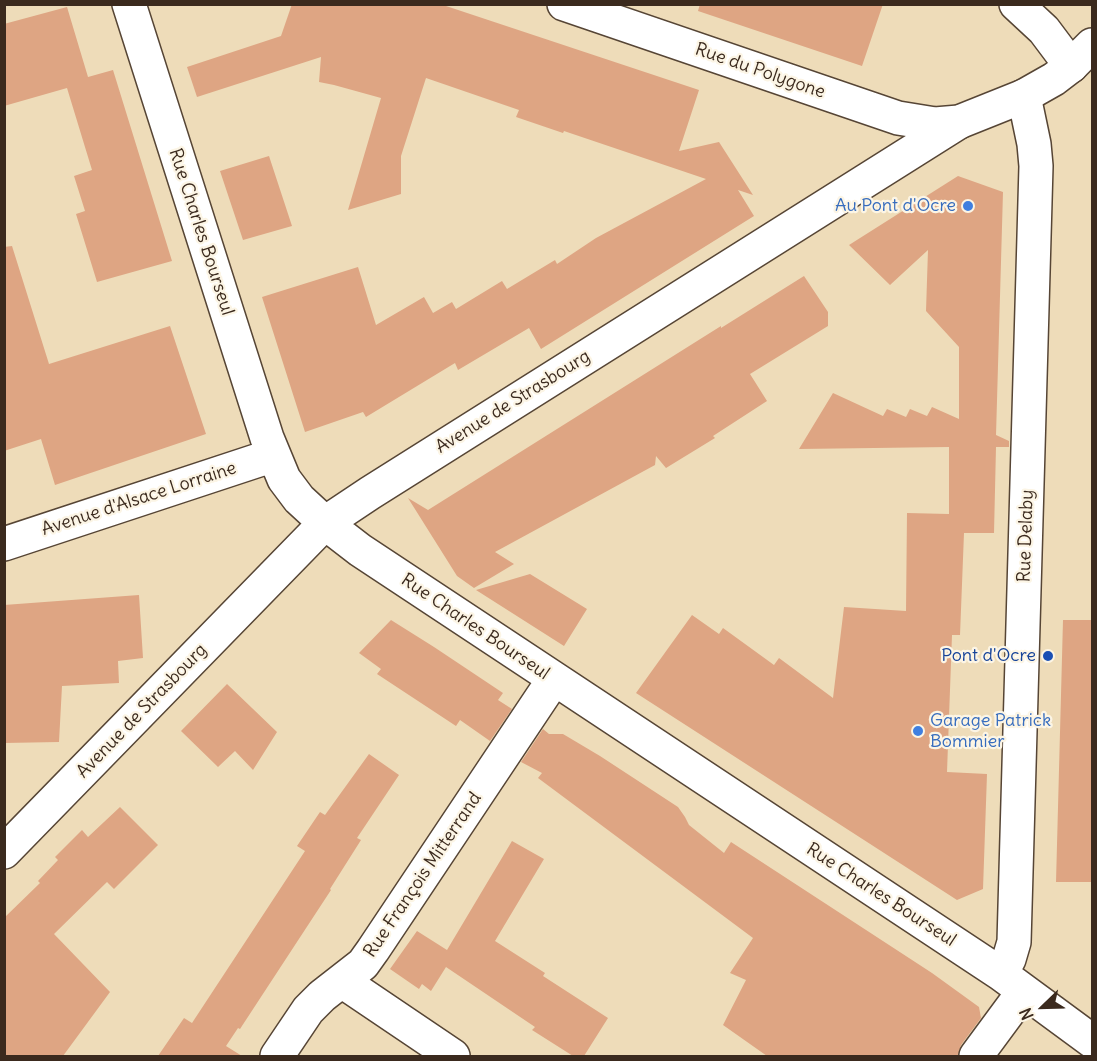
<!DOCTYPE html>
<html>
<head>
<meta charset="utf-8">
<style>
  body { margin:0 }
  #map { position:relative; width:1097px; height:1061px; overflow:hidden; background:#eedcb9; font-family:Delius,sans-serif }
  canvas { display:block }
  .frame { position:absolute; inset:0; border:6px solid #3b2a1e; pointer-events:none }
  .north { position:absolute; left:1013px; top:977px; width:60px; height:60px; -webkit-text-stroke:4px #fcf5e5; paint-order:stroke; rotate:247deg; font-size:16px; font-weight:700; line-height:24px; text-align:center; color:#3b2a1e }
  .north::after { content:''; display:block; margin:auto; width:21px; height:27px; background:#3b2a1e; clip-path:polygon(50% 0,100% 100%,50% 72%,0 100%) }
</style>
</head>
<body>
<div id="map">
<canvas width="1097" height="1061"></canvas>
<div class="frame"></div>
<div class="north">N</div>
</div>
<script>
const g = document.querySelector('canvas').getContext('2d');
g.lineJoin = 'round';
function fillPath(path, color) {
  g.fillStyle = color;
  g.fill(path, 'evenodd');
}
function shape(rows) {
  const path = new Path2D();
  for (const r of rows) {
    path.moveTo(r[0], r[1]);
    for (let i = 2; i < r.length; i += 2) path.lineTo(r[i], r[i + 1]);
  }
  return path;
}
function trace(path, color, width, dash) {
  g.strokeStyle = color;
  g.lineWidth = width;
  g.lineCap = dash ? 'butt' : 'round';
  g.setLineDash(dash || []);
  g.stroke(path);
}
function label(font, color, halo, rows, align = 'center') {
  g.font = font + ' Delius,sans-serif';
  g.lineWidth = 4.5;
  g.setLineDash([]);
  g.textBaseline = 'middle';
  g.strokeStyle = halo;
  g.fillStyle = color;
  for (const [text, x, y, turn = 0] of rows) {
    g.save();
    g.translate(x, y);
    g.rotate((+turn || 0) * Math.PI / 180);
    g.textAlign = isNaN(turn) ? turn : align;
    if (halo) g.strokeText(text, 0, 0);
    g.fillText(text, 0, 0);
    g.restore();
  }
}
const building = shape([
  [292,4,440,4,699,90,679,151,719,142,753,195,738,190,754,216,541,349,529,328,458,370,455,363,366,417,363,412,305,432,262,297,358,267,376,325,424,297,433,313,452,302,456,309,502,281,507,289,555,260,557,264,596,238,706,179,564,131,563,133,516,117,519,110,426,78,401,156,401,194,348,210,381,98,334,85,319,82,321,57,197,97,187,67,281,36],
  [700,4,883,4,862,66,698,11],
  [67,7,88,77,113,70,172,261,97,282,76,214,85,211,74,176,92,170,67,88,4,106,4,24],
  [269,156,292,226,243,240,220,171],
  [958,176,1003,192,996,435,1009,441,1009,447,996,447,994,533,964,533,960,635,952,635,947,772,987,774,983,889,957,900,636,693,692,615,719,634,723,628,774,665,779,658,833,698,844,607,906,611,907,513,949,514,949,447,799,449,833,393,883,416,887,409,906,417,910,409,927,416,932,407,959,419,959,347,926,311,928,250,890,285,849,245],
  [12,246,49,364,170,326,206,434,55,485,41,439,4,451,4,247],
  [804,276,828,312,828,326,750,374,767,401,713,436,715,438,666,468,656,456,655,465,495,552,514,564,474,588,457,576,408,498,428,510,721,326,721,328],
  [530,574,587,609,564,646,476,590],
  [139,595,143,658,118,661,119,683,62,686,59,742,4,743,4,605],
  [391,620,434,647,503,693,498,700,512,709,490,741,460,720,456,726,377,674,381,669,359,653],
  [1063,620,1092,620,1092,882,1056,882],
  [227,684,277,732,253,770,235,751,218,767,181,731],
  [543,729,549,734,563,734,600,756,678,807,685,817,689,825,724,853,731,842,932,973,979,1007,981,1018,961,1045,958,1056,767,1056,723,1025,746,980,730,973,753,938,538,778,542,773,521,762],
  [369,754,399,775,357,838,361,840,330,889,331,890,240,1029,238,1028,226,1046,242,1056,158,1056,184,1018,192,1023,305,851,297,846,320,812,325,815],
  [120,807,158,845,114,889,107,882,54,934,110,992,63,1056,4,1056,4,918,40,883,38,881,58,860,55,857,82,830,88,837],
  [512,841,544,859,495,941,545,973,543,976,608,1018,584,1056,573,1056,532,1030,535,1027,446,967,431,991,422,984,419,989,390,969,417,931,447,950]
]);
const minor = shape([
  [129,4,267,438,284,479,299,499,325,523,360,550,1001,974,1092,1041],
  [1016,4,1044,30,1071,66],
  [4,544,274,455],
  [4,852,325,523,370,493,959,122],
  [1001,974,1009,959,1014,942,1036,166,1034,144,1024,96],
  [342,981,453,1056],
  [277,1056,308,1010,322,996,363,964,373,950,554,679],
  [976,1056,1024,991]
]);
const tertiary = shape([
  [564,4,898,118,935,124,959,122,1024,96,1054,79,1071,66,1092,45]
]);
const markers = [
  [968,206,6,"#3f7fe0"],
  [1048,656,6,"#1a4fb4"],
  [918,731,6,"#3f7fe0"]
];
const streetNames = [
  ["Rue du Polygone",760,71,19],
  ["Rue Charles Bourseul",201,232,72],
  ["Avenue de Strasbourg",513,402,-32],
  ["Avenue d'Alsace Lorraine",139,499,-18],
  ["Rue Delaby",1026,536,-88],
  ["Rue Charles Bourseul",475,627,34],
  ["Avenue de Strasbourg",142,711,-46],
  ["Rue François Mitterrand",423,875,-56],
  ["Rue Charles Bourseul",881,895,33]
];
const shopNames = [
  ["Au Pont d'Ocre",956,206],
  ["Garage Patrick",930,721,"left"],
  ["Bommier",930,742,"left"]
];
const transitNames = [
  ["Pont d'Ocre",1036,656]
];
fillPath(building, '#dea583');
trace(minor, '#564535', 36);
trace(tertiary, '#564535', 36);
trace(minor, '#fff', 33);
trace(tertiary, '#fff', 33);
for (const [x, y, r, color] of markers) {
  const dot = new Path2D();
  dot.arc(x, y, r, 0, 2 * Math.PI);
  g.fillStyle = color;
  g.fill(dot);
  trace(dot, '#fcf5e5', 2);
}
label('18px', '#3b2a1e', '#fcf5e5', streetNames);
label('18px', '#366cbe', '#fcf5e5', shopNames, 'right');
label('18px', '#164399', '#fcf5e5', transitNames, 'right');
</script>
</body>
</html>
